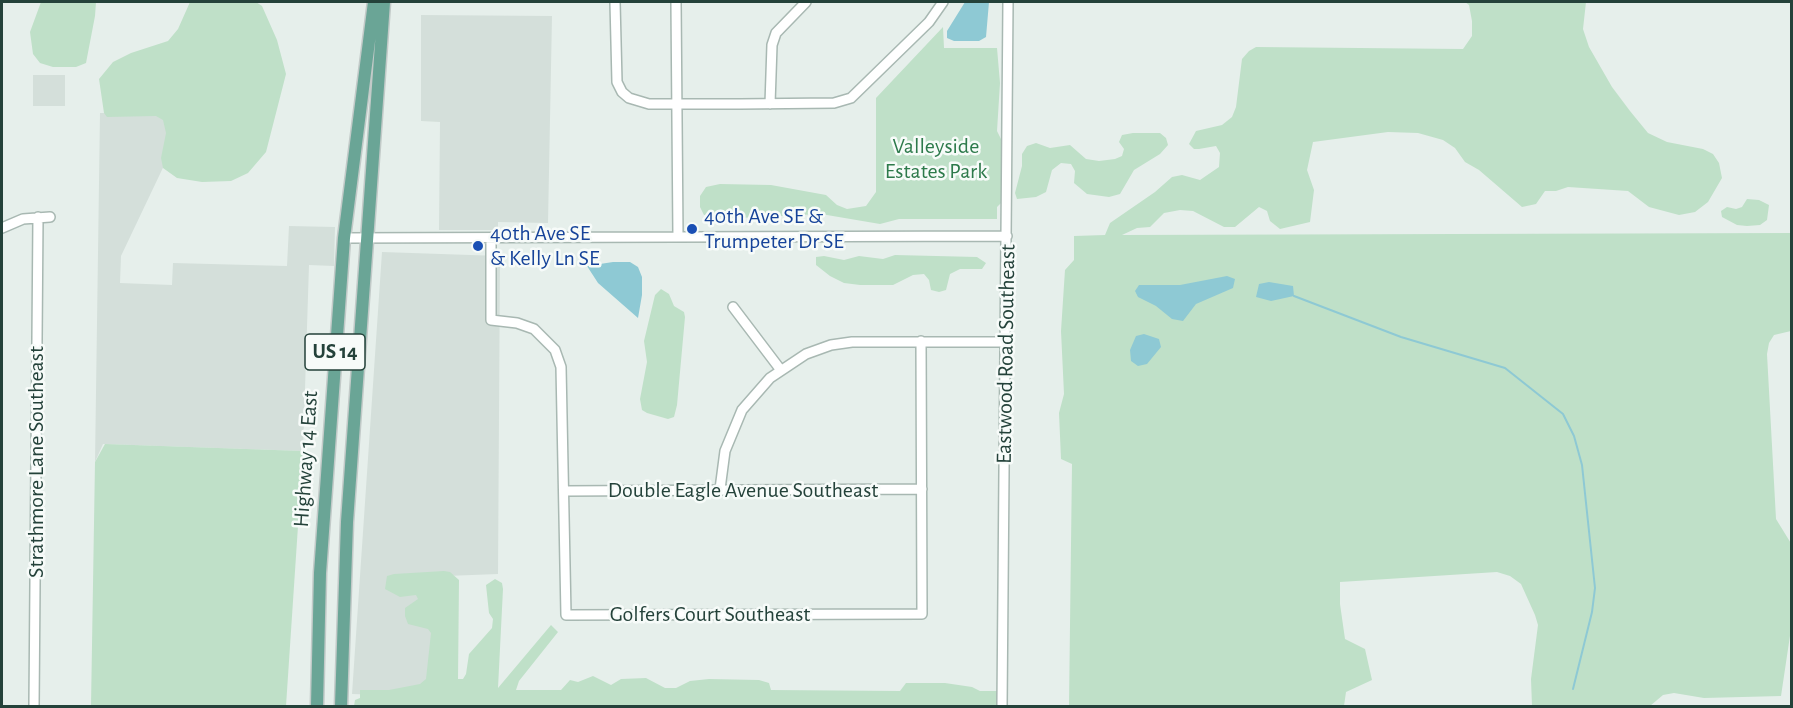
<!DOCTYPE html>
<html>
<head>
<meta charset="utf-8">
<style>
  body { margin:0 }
  #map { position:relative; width:1793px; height:708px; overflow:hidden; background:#e6efeb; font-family:"Alegreya Sans",sans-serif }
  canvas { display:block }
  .frame { position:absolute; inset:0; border:3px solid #24423a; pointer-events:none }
</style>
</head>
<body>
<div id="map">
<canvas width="1793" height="708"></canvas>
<div class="frame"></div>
</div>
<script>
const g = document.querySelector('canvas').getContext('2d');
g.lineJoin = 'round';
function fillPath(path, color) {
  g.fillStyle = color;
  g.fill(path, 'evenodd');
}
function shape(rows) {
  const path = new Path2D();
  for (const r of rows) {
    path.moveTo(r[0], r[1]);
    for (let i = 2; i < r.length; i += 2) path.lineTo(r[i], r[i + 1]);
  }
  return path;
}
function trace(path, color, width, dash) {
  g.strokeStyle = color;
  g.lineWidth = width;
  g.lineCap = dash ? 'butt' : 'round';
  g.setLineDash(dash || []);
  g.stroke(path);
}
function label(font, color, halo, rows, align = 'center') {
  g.font = font + ' "Alegreya Sans",sans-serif';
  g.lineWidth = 5;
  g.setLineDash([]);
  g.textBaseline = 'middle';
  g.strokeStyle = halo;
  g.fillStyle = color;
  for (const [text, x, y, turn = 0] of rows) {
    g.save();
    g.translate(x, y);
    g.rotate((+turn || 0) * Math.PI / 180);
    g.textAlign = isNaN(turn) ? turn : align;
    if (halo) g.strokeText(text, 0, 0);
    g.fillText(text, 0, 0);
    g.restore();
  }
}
const built = shape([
  [421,15,552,16,548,223,498,222,498,230,439,230,440,122,421,121],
  [33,75,65,75,65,106,33,106],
  [100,113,189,113,121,256,120,283,172,285,173,263,287,266,289,226,335,227,334,266,309,265,303,451,103,444,95,462],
  [382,252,500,256,498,574,446,576,442,697,352,694]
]);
const green = shape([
  [41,2,96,2,95,16,86,63,76,67,53,67,40,63,33,54,30,32],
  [190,2,256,2,262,6,277,40,286,74,266,152,248,173,231,181,202,182,177,178,163,168,161,158,166,133,163,120,156,116,107,117,104,113,99,79,113,62,131,53,168,41,178,29],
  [1465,2,1586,2,1583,29,1589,47,1612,87,1630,111,1648,133,1667,142,1703,149,1713,154,1719,163,1722,178,1708,202,1695,212,1679,215,1649,207,1628,191,1568,187,1556,191,1545,191,1536,204,1522,207,1479,170,1465,162,1455,148,1443,140,1418,133,1388,132,1313,142,1307,170,1314,190,1310,222,1280,229,1270,221,1267,211,1259,207,1235,227,1224,227,1193,211,1180,210,1164,213,1150,227,1137,228,1122,235,1791,233,1791,331,1774,335,1769,343,1767,354,1776,519,1792,545,1791,629,1781,696,1704,698,1674,693,1663,695,1650,706,1532,706,1531,679,1538,625,1535,615,1521,584,1510,576,1497,572,1340,582,1340,604,1345,639,1365,649,1372,680,1346,692,1344,706,1069,706,1072,464,1061,459,1059,413,1064,394,1061,331,1064,285,1065,270,1074,260,1074,236,1105,235,1110,223,1155,192,1172,177,1182,175,1200,180,1219,167,1220,153,1216,146,1199,149,1194,149,1189,144,1196,131,1222,125,1232,117,1236,107,1242,59,1249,51,1256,47,1463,49,1472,36,1472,21,1469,5],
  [943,27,944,48,997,48,1000,83,997,131,1004,145,1002,202,997,207,997,219,899,219,880,224,821,214,738,218,704,215,700,207,700,196,706,187,720,184,771,185,826,195,837,205,847,209,866,206,876,192,876,98],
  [1133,133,1160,133,1166,138,1168,145,1160,154,1134,170,1120,194,1109,197,1087,194,1074,183,1075,171,1071,164,1061,163,1052,170,1046,192,1036,197,1017,199,1015,193,1022,166,1022,154,1027,146,1036,143,1050,148,1070,145,1086,159,1099,161,1115,159,1122,156,1124,149,1119,142,1122,135],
  [1747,199,1759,200,1769,205,1767,220,1760,225,1747,226,1737,225,1722,217,1721,211,1727,207,1736,209,1742,207],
  [895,255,977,257,986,263,982,269,960,269,950,274,946,290,939,292,931,290,929,280,924,274,913,275,893,285,860,285,844,283,830,276,816,265,816,257,824,256,844,260,859,256,883,259],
  [661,289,669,294,674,306,684,312,685,317,677,405,674,417,668,419,647,413,642,410,640,399,647,362,644,341,655,295],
  [105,444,303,451,286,706,91,706,95,462],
  [444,571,450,572,459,580,458,679,463,679,466,674,469,654,492,628,493,619,489,613,486,585,495,579,502,583,503,589,498,688,551,625,558,632,519,681,516,690,561,690,570,680,578,682,593,676,611,685,621,679,646,678,665,688,676,688,690,681,709,679,759,680,769,683,771,690,900,691,906,683,945,683,972,687,980,691,1002,691,1002,706,354,706,355,700,360,698,360,690,389,690,420,684,426,679,431,633,428,629,408,624,405,616,405,608,418,599,416,595,400,597,385,589,387,576,394,574]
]);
const water = shape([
  [965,2,989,2,986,37,979,41,954,41,947,38,947,31],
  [613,262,630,262,638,267,642,277,642,295,638,318,598,283,587,266],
  [1227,276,1235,279,1233,288,1196,304,1183,321,1172,319,1156,306,1138,297,1135,291,1139,285,1180,285],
  [1269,282,1293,286,1294,296,1271,301,1256,297,1259,284],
  [1144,334,1159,339,1161,347,1147,364,1138,366,1131,361,1130,350,1136,336]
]);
const stream = shape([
  [1294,296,1401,337,1505,368,1563,414,1574,436,1582,465,1595,588,1592,612,1573,689]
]);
const minor = shape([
  [615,2,617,82,622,92,629,98,649,104,740,104,834,103,851,98,929,22,943,2],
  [676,2,678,237],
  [770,104,772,45,776,33,806,2],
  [2,228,23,219,50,217],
  [344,238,1007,236],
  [491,238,491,320,517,323,534,329,555,350,561,367,566,615,922,614,921,341],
  [733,307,780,369],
  [720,489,725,451,742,410,770,378,806,354,831,345,852,342,1006,342],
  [564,491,922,489],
  [34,706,38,217],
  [1002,706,1008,2]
]);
const major = shape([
  [317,706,320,573,344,238,374,2],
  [341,706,347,522,384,2]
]);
const markers = [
  [692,229,6,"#1a4fb4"],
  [478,246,6,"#1a4fb4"]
];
const shields = [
  [335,352,60]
];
const shieldNames = [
  ["US 14",335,352]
];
const parkNames = [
  ["Valleyside",936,146],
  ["Estates Park",936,171]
];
const transitNames = [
  ["40th Ave SE &",704,216],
  ["Trumpeter Dr SE",704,241],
  ["40th Ave SE",490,233],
  ["& Kelly Ln SE",490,258]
];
const streetNames = [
  ["Eastwood Road Southeast",1006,354,-89],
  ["Highway 14 East",306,459,-86],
  ["Strathmore Lane Southeast",36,462,-90],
  ["Double Eagle Avenue Southeast",743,490],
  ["Golfers Court Southeast",710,614]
];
fillPath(built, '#d4dfda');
fillPath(green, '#bfe0c8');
fillPath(water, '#8ec9d4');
trace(stream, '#8ec9d4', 2);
trace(minor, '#a8b8b2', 12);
trace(major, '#c2cac8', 15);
trace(minor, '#fff', 9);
trace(major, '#6aa596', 12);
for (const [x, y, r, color] of markers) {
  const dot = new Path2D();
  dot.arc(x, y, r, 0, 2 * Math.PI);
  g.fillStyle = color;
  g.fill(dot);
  trace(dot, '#f7fbf9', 2);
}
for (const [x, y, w] of shields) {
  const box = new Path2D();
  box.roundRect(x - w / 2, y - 18, w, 36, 4.5);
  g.fillStyle = '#f7fbf9';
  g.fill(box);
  trace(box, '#24423a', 1.5);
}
label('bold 21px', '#24423a', null, shieldNames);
label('22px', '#2d7a4b', '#f7fbf9', parkNames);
label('22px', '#164399', '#f7fbf9', transitNames, 'left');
label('22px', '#24423a', '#f7fbf9', streetNames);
</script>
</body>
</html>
